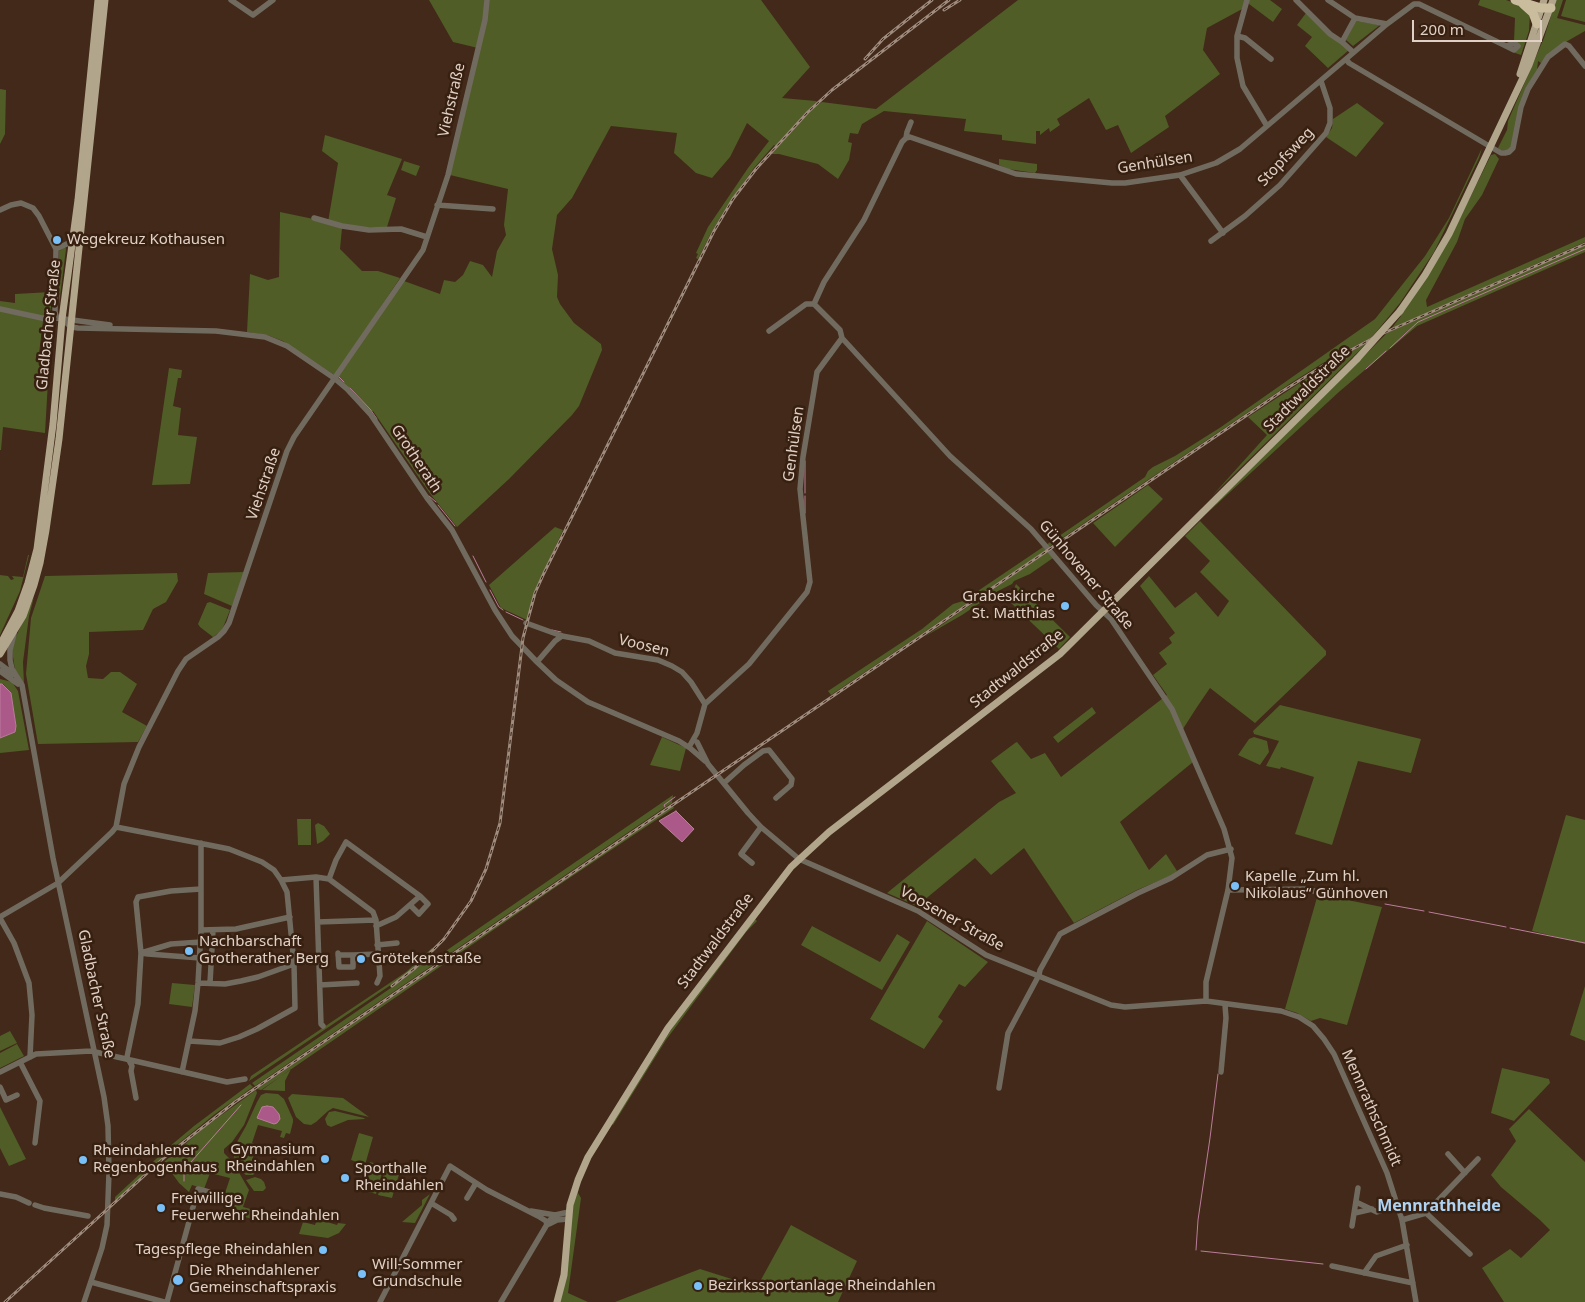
<!DOCTYPE html>
<html>
<head>
<meta charset="utf-8">
<style>
  body { margin:0 }
  #map { position:relative; width:1585px; height:1302px; overflow:hidden; background:#422919; font-family:"Noto Sans",sans-serif }
  canvas { display:block }
  .scale { position:absolute; left:1412px; top:20px; width:130px; height:22px; box-sizing:border-box; border:2px solid #e0d0c6; border-top:0; padding-left:6px; font-size:15px; line-height:18px; white-space:nowrap; color:#e0d0c6; -webkit-text-stroke:4px #372010; paint-order:stroke }
</style>
</head>
<body>
<div id="map">
<canvas width="1585" height="1302"></canvas>
<div class="scale">200 m</div>
</div>
<script>
const g = document.querySelector('canvas').getContext('2d');
g.lineJoin = 'round';
function fillPath(path, color) {
  g.fillStyle = color;
  g.fill(path, 'evenodd');
}
function shape(rows) {
  const path = new Path2D();
  for (const r of rows) {
    path.moveTo(r[0], r[1]);
    for (let i = 2; i < r.length; i += 2) path.lineTo(r[i], r[i + 1]);
  }
  return path;
}
function trace(path, color, width, dash) {
  g.strokeStyle = color;
  g.lineWidth = width;
  g.lineCap = dash ? 'butt' : 'round';
  g.setLineDash(dash || []);
  g.stroke(path);
}
function label(font, color, halo, rows, align = 'center') {
  g.font = font + ' "Noto Sans",sans-serif';
  g.lineWidth = 5;
  g.setLineDash([]);
  g.textBaseline = 'middle';
  g.strokeStyle = halo;
  g.fillStyle = color;
  for (const [text, x, y, turn = 0] of rows) {
    g.save();
    g.translate(x, y);
    g.rotate((+turn || 0) * Math.PI / 180);
    g.textAlign = isNaN(turn) ? turn : align;
    if (halo) g.strokeText(text, 0, 0);
    g.fillText(text, 0, 0);
    g.restore();
  }
}
const green = shape([
  [429,0,761,0,810,67,782,98,816,101,819,104,822,102,876,109,1018,0,1246,0,1244,8,1207,28,1203,50,1220,74,1165,116,1169,127,1131,153,1118,125,1106,130,1089,98,1057,119,1060,125,1050,132,1049,128,1040,135,1040,131,1036,131,1036,144,1002,140,1002,135,964,131,966,119,884,111,862,124,858,134,850,133,848,142,852,143,849,160,838,179,818,164,779,154,771,154,777,147,774,145,754,168,727,206,711,233,698,259,696,258,698,254,696,253,708,227,748,168,769,141,747,123,730,157,712,178,696,173,674,153,677,133,611,126,572,198,557,215,552,249,558,275,557,297,560,304,574,323,601,344,602,350,579,406,572,415,509,479,457,527,431,495,373,411,371,412,333,374,283,341,267,335,247,332,250,274,268,280,279,277,280,212,328,222,338,163,322,151,325,135,402,159,387,195,396,198,387,227,342,228,340,249,362,271,378,271,400,278,378,311,404,281,440,294,444,280,455,282,463,275,470,261,483,265,492,277,497,251,506,235,504,225,508,189,450,175,478,48,453,42],
  [1249,0,1270,0,1282,9,1273,22,1249,4],
  [1480,0,1506,0,1523,6,1530,13,1529,31,1521,55,1515,53,1519,44,1514,41,1515,18,1478,5],
  [1556,0,1563,0,1557,18,1585,25,1585,31,1564,43,1541,63,1538,61,1537,70,1529,84,1512,147,1508,151,1500,150,1498,148,1507,130,1508,121,1544,38],
  [1566,0,1585,0,1585,22,1561,16],
  [1306,13,1349,50,1328,68,1305,46,1312,37,1297,25],
  [1356,21,1380,25,1353,46,1346,40],
  [0,89,6,90,5,134,0,144],
  [1357,103,1384,123,1356,157,1326,137,1332,128,1333,119],
  [1482,148,1479,158,1434,252,1400,303,1372,337,1323,363,1291,383,1049,547,1046,545,1145,477,1148,471,1153,467,1175,456,1221,427,1375,319,1425,256,1449,218],
  [1495,154,1499,159,1482,195,1465,219,1457,242,1426,300,1427,307,1585,237,1585,242,1391,329,1401,316,1400,315,1449,240,1491,155],
  [999,159,1037,164,1037,170,1035,173,1008,169,999,165],
  [404,161,420,166,416,176,401,170],
  [1585,245,1585,252,1417,326,1340,391,1204,516,1387,333],
  [65,247,66,249,59,305,59,251],
  [51,292,51,322,43,321,38,362,49,364,45,433,3,427,1,450,0,450,0,301,15,303,15,294],
  [1366,343,1360,350,1212,496,1267,435,1248,417,1324,367],
  [169,368,182,370,181,378,178,378,173,406,181,408,178,435,197,437,190,484,152,485],
  [1148,485,1163,499,1115,547,1093,523],
  [1200,521,1326,651,1326,655,1255,723,1210,688,1197,707,1181,732,1193,762,1120,822,1149,870,1166,854,1177,871,1170,876,1137,890,1074,923,1024,848,991,875,975,858,917,906,887,893,999,802,1016,793,991,761,1015,743,1017,742,1031,759,1045,753,1061,777,1167,695,1153,675,1167,664,1159,653,1172,643,1169,638,1175,633,1140,586,1149,576,1175,608,1196,592,1218,617,1229,601,1200,572,1210,561,1185,536],
  [555,527,563,530,536,589,527,620,501,608,489,585],
  [1043,547,1046,550,831,695,828,691,922,629,953,604,963,601],
  [1047,552,1053,558,1030,574,1014,581,1012,584,998,591,962,615,924,637],
  [28,555,29,555,20,591,0,635,0,575,8,576,11,580,14,579,12,576,23,577],
  [244,572,232,606,204,594,208,573],
  [177,573,178,581,166,602,153,609,143,630,89,632,89,654,86,666,88,678,103,679,111,672,120,672,137,684,122,712,147,726,138,742,38,744,26,674,31,618,45,576],
  [39,578,29,616,23,662,24,684,15,670,12,650,14,641,34,597],
  [1016,584,1070,637,1059,649,1009,601],
  [210,602,230,610,222,630,213,637,200,627,198,624,207,603],
  [0,679,12,682,18,691,29,750,0,753,0,738,15,732,16,726,11,693,3,684,0,684],
  [1280,705,1421,739,1411,773,1358,761,1332,845,1295,834,1314,777,1281,767,1280,769,1266,766,1279,741,1254,734,1253,731],
  [1092,707,1096,713,1058,743,1053,737],
  [662,737,686,748,680,771,650,765],
  [1254,737,1267,741,1269,752,1260,765,1238,755,1249,739],
  [673,795,672,803,664,808,255,1086,252,1083,401,981,433,954,437,957],
  [673,806,674,808,553,889,261,1090,257,1089],
  [1566,815,1585,820,1585,944,1532,931],
  [297,819,311,819,311,845,298,845],
  [318,823,324,826,330,834,323,841,317,844,315,825],
  [1318,894,1382,907,1347,1025,1320,1018,1311,1021,1297,1013,1285,1009],
  [755,919,757,921,746,932,666,1040,613,1125,612,1124,681,1014],
  [927,921,988,962,965,987,959,984,938,1017,943,1021,924,1049,870,1019],
  [812,926,880,962,897,934,910,942,882,990,801,945],
  [432,948,434,950,404,976,249,1081,251,1076,406,972],
  [172,983,195,985,192,1007,169,1004],
  [1585,986,1585,1041,1570,1035],
  [10,1031,17,1043,0,1051,0,1036],
  [17,1044,24,1056,0,1068,0,1053],
  [1502,1068,1549,1079,1550,1083,1514,1121,1491,1113],
  [291,1069,285,1081,285,1091,262,1090],
  [250,1084,253,1087,215,1114,178,1144,115,1202,115,1197,169,1147,194,1126],
  [256,1090,257,1093,244,1125,232,1142,224,1149,224,1153,233,1162,249,1190,243,1207,254,1210,252,1219,232,1213,237,1197,225,1193,230,1178,210,1173,204,1189,192,1185,189,1192,179,1183,164,1162,205,1127],
  [266,1093,278,1094,284,1099,293,1119,293,1122,290,1134,286,1133,284,1138,280,1137,282,1131,258,1125,252,1143,257,1145,251,1163,254,1164,252,1170,256,1172,253,1175,246,1175,243,1173,234,1157,233,1149,246,1126,257,1102,261,1095],
  [292,1094,343,1098,369,1117,333,1108,328,1111,316,1122,311,1125,304,1124,296,1117,288,1098],
  [0,1107,26,1159,9,1166,0,1148],
  [1529,1109,1585,1162,1585,1302,1504,1302,1482,1268,1510,1249,1521,1258,1550,1230,1540,1220,1501,1187,1491,1175,1516,1141,1509,1129],
  [335,1111,364,1118,365,1119,348,1120,331,1127,327,1125,325,1119,329,1112],
  [359,1133,373,1137,365,1165,351,1160],
  [370,1162,384,1166,376,1194,362,1190],
  [386,1166,400,1171,392,1198,378,1195],
  [255,1177,261,1179,264,1182,266,1188,263,1191,254,1191,246,1180],
  [579,1186,578,1193,581,1198,568,1293,588,1302,560,1302,570,1223,574,1200],
  [430,1194,415,1223,402,1222,422,1205,422,1200],
  [317,1219,337,1225,338,1223,346,1224,339,1233,328,1238,299,1234,303,1222,315,1225],
  [791,1225,857,1261,838,1302,615,1302,700,1269,757,1287]
]);
const water = shape([
  [0,684,2,684,11,693,16,726,15,732,0,738,0,684],
  [676,811,694,829,682,842,659,821,676,811],
  [267,1106,273,1107,279,1114,280,1119,277,1123,274,1124,257,1118,262,1107,267,1106]
]);
const stream = shape([
  [1390,348,1418,322,1585,249],
  [1366,369,1386,351],
  [338,376,344,382],
  [350,388,370,409,377,419],
  [805,493,805,461],
  [429,496,436,502],
  [805,496,805,513],
  [438,505,455,526],
  [473,556,486,582],
  [490,590,499,607,503,610],
  [506,612,523,620],
  [552,630,561,632],
  [665,807,664,805,675,797],
  [1385,904,1424,911],
  [1429,912,1506,927],
  [1510,928,1585,943],
  [184,1181,184,1170,241,1105],
  [1196,1250,1198,1220,1210,1138,1218,1074],
  [1201,1251,1323,1264]
]);
const minor = shape([
  [231,0,253,15,273,0],
  [1247,0,1237,36,1237,58,1243,86,1267,126],
  [1296,0,1330,34,1342,42],
  [1328,0,1355,18],
  [1237,36,1245,38,1271,59],
  [1353,52,1342,42,1355,18,1387,24],
  [1346,59,1387,24,1414,4,1419,4,1506,46,1514,50,1518,46,1514,43,1506,46],
  [906,138,910,137,1016,174,1112,183,1125,183,1180,175,1216,163,1240,149,1346,59,1349,63,1501,153,1505,153,1509,152,1513,148,1521,107,1528,89,1548,57,1565,44,1569,46,1585,66],
  [1180,175,1223,233],
  [437,205,493,209],
  [0,210,11,205,21,203,33,208,39,216,56,249,55,312,57,318],
  [314,218,342,226,369,230,401,229,427,237],
  [1211,241,1245,216,1280,185,1326,133,1330,123,1330,108,1321,81],
  [56,249,73,241],
  [814,304,824,282,864,220,902,142,906,138,907,132,911,122],
  [0,309,51,320,57,318,110,325],
  [62,319,71,327,78,328,216,331,265,337,287,346,334,378,347,389,371,415,427,498,452,530,495,610,512,636,537,662,556,680,588,702,679,741,690,748,705,761],
  [769,331,806,304,814,304,840,330,842,338,950,456,1031,529,1096,605,1111,619,1172,709,1224,829,1232,858,1228,890,1206,982,1206,1001],
  [526,623,562,636,589,641,615,653,658,660,672,666,682,672,691,682,705,704],
  [14,634,10,650,10,660,12,669,22,685,53,858,104,1097,108,1126,109,1173,107,1225,102,1248,84,1302],
  [537,662,555,641,562,636],
  [0,664,13,674],
  [0,671,18,684],
  [697,742,708,764,748,813,761,827,799,859,918,911,986,955,1111,1005,1125,1007,1206,1001,1281,1011,1299,1017,1313,1026,1324,1039,1334,1054,1387,1173,1402,1220,1416,1302],
  [689,747,697,733,705,704,749,664,807,592,810,582,800,489,803,457,817,372,842,338],
  [724,783,744,765,763,751,769,750,792,779,791,785,776,798],
  [116,827,209,845,229,849,262,862,274,870,281,880,287,892,294,964,295,1008,257,1029,239,1037,220,1043,189,1041],
  [752,863,741,854,761,827],
  [316,877,321,1024,323,1026],
  [329,879,336,860,346,842,420,896,396,917,376,926],
  [281,880,316,877,329,879,373,912,376,920,380,976,377,983],
  [1228,890,1307,889,1321,893],
  [410,905,419,914,428,904,420,896],
  [0,917,58,883,112,832,116,827,124,784,139,747,178,671,186,659,218,637,224,631,229,623,287,451,294,437,423,250,448,175,485,20,487,0],
  [0,918,14,943,29,983,32,1015,30,1057],
  [318,922,376,920],
  [201,930,236,929,290,917],
  [377,945,397,943],
  [141,953,171,944,201,942],
  [141,953,148,954,200,958],
  [338,953,339,967,353,967,353,955,338,955],
  [353,955,378,954],
  [198,983,225,984,241,981,258,977,294,964],
  [210,983,213,930],
  [320,985,357,983],
  [20,1062,40,1101,35,1143],
  [0,1072,36,1054,91,1051,227,1082,245,1079],
  [182,1072,195,1011,198,983,201,930,201,843],
  [1221,1072,1226,1018,1225,1005],
  [0,1087,6,1100,17,1095],
  [999,1088,1008,1033,1039,975,1040,970,1060,934,1138,893,1171,878,1207,855,1231,849],
  [136,1098,131,1071,132,1066,127,1057,138,1004,141,953,136,902,138,897,171,891,201,889],
  [1448,1154,1465,1173],
  [0,1194,16,1197,29,1203],
  [467,1198,476,1183],
  [1356,1202,1377,1212,1398,1205],
  [431,1203,451,1215,454,1219],
  [35,1205,44,1208,88,1216],
  [531,1211,555,1215,569,1212],
  [1355,1213,1372,1209],
  [1426,1213,1470,1254],
  [1402,1220,1426,1213,1478,1159],
  [549,1224,557,1220,568,1219],
  [1352,1226,1358,1188],
  [1332,1266,1413,1283],
  [1364,1273,1376,1256,1407,1245],
  [91,1282,164,1302],
  [167,1302,198,1189,209,1192],
  [380,1302,450,1166,487,1190,538,1216,546,1221,547,1225],
  [501,1302,549,1221,555,1215]
]);
const major = shape([
  [1520,74,1544,0],
  [1400,311,1425,275,1449,234,1529,65,1553,0],
  [0,645,18,611,28,583,37,549,53,424,62,319,78,200,98,0],
  [0,654,23,616,34,585,40,563,46,530,59,439,105,0],
  [557,1302,564,1275,570,1205,578,1180,588,1157,668,1028,791,867,829,832,1060,654,1357,359]
]);
const highway = shape([
  [1515,0,1541,8,1551,8],
  [1523,4,1533,13,1537,24]
]);
const rail = shape([
  [944,10,960,0],
  [865,59,883,39,932,0],
  [392,986,415,968,444,939,471,901,486,869,500,823,523,638,535,593,544,573,714,231,733,199,756,169,808,112,832,90,949,0],
  [5,1302,166,1156,235,1102,1281,392,1334,359,1377,336,1585,244]
]);
const majorBridge = shape([
  [1357,359,1400,311]
]);
const markers = [
  [57,240,5,"#79bff8"],
  [1065,606,5,"#79bff8"],
  [1235,886,5,"#79bff8"],
  [189,951,5,"#79bff8"],
  [361,959,5,"#79bff8"],
  [325,1159,5,"#79bff8"],
  [83,1160,5,"#79bff8"],
  [345,1178,5,"#79bff8"],
  [161,1208,5,"#79bff8"],
  [323,1250,5,"#79bff8"],
  [362,1274,5,"#79bff8"],
  [178,1280,6,"#79bff8"],
  [698,1286,5,"#79bff8"]
];
const streetNames = [
  ["Viehstraße",452,100,-77],
  ["Stopfsweg",1286,157,-47],
  ["Genhülsen",1155,163,-9],
  ["Gladbacher Straße",49,325,-84],
  ["Stadtwaldstraße",1307,389,-45],
  ["Genhülsen",794,444,-82],
  ["Grotherath",416,459,56],
  ["Viehstraße",264,484,-71],
  ["Günhovener Straße",1086,575,50],
  ["Voosen",644,646,14],
  ["Stadtwaldstraße",1017,669,-39],
  ["Voosener Straße",952,919,29],
  ["Stadtwaldstraße",716,941,-53],
  ["Gladbacher Straße",96,994,78],
  ["Mennrathschmidt",1371,1108,66]
];
const poiNames = [
  ["Wegekreuz Kothausen",67,240],
  ["Grabeskirche",1055,597,"right"],
  ["St. Matthias",1055,614,"right"],
  ["Kapelle „Zum hl.",1245,877],
  ["Nikolaus“ Günhoven",1245,894],
  ["Nachbarschaft",199,942],
  ["Grotherather Berg",199,959],
  ["Grötekenstraße",371,959],
  ["Gymnasium",315,1150,"right"],
  ["Rheindahlen",315,1167,"right"],
  ["Rheindahlener",93,1151],
  ["Regenbogenhaus",93,1168],
  ["Sporthalle",355,1169],
  ["Rheindahlen",355,1186],
  ["Freiwillige",171,1199],
  ["Feuerwehr Rheindahlen",171,1216],
  ["Tagespflege Rheindahlen",313,1250,"right"],
  ["Will-Sommer",372,1265],
  ["Grundschule",372,1282],
  ["Die Rheindahlener",189,1271],
  ["Gemeinschaftspraxis",189,1288],
  ["Bezirkssportanlage Rheindahlen",708,1286]
];
const neighbourhoodNames = [
  ["Mennrathheide",1439,1206]
];
fillPath(green, '#505d27');
fillPath(water, '#ab5988');
trace(water, '#bb7d9b', 1);
trace(stream, '#bb7d9b', 1);
trace(minor, '#716b5f', 5.5);
trace(major, '#b1a68c', 7);
trace(highway, '#cabd9e', 9);
trace(rail, '#9f8c7f', 3);
trace(rail, '#372010', 1, [4]);
trace(majorBridge, '#b1a68c', 7);
for (const [x, y, r, color] of markers) {
  const dot = new Path2D();
  dot.arc(x, y, r, 0, 2 * Math.PI);
  g.fillStyle = color;
  g.fill(dot);
  trace(dot, '#372010', 2);
}
label('15px', '#e0d0c6', '#372010', streetNames);
label('15px', '#e0d0c6', '#372010', poiNames, 'left');
label('bold 16px', '#aed3f3', '#372010', neighbourhoodNames);
</script>
</body>
</html>
